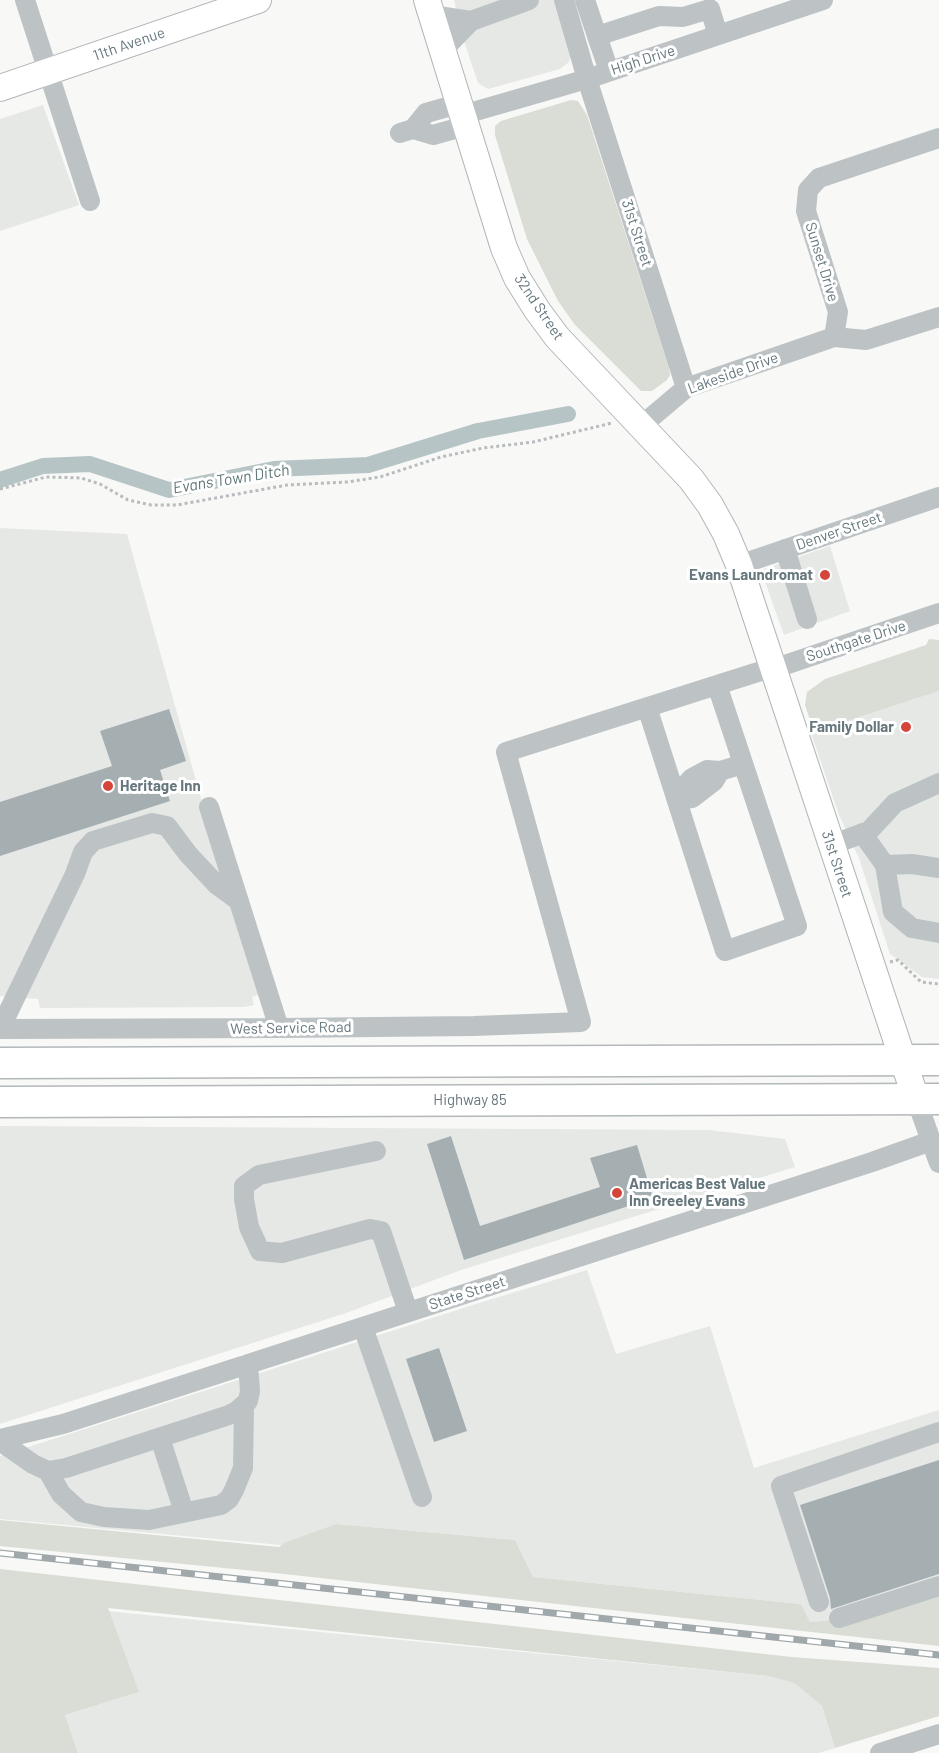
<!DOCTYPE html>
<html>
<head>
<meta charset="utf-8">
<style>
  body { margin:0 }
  canvas { display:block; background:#f8f8f6 }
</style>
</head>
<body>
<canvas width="939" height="1753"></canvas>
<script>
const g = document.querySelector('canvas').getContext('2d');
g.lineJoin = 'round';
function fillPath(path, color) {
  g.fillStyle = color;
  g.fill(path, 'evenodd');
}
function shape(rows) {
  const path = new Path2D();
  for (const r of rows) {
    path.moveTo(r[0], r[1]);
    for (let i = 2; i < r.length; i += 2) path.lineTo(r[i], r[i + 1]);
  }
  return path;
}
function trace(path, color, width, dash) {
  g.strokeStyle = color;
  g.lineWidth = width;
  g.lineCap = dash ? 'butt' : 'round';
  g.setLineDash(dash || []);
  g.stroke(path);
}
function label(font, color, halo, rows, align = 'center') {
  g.font = font + ' Barlow,sans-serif';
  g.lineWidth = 6;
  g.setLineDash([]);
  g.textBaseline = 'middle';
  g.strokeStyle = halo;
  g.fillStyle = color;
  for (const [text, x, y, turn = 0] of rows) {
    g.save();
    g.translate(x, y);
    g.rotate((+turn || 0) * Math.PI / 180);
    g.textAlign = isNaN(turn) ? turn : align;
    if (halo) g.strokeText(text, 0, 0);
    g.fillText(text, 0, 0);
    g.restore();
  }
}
const built = shape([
  [454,0,554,0,571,54,569,62,560,69,488,89,478,83,465,44],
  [43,105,79,205,0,231,0,119],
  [0,528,127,534,224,881,259,995,252,997,254,1005,244,1007,40,1008,38,999,0,996],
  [830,546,850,611,784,635,761,570],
  [939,691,939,979,922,977,890,954,859,858,839,815,811,733],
  [0,1126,709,1130,785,1139,795,1167,461,1270,346,1313,0,1424],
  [587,1270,616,1354,710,1326,754,1468,939,1410,939,1592,846,1619,810,1622,801,1604,533,1577,515,1540,336,1524,281,1545,0,1519,0,1456,476,1304],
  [106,1611,768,1676,794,1683,822,1706,835,1748,819,1753,78,1753,65,1715,139,1692]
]);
const green = shape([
  [571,100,578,101,587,115,669,368,670,375,667,380,652,391,641,391,575,325,558,301,527,239,495,135,495,126,501,121],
  [929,639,939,640,939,691,811,733,810,720,805,705,807,692,825,679,926,645],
  [0,1520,279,1547,284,1543,336,1524,515,1540,533,1577,801,1604,810,1622,846,1619,939,1592,939,1646,275,1573,0,1546],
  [0,1569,792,1657,939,1668,939,1716,835,1748,822,1706,794,1683,768,1676,108,1608,139,1692,65,1715,78,1753,0,1753]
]);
const canal = shape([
  [0,480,43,466,90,464,169,490,274,469,368,465,478,431,568,414]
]);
const building = shape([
  [169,709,186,761,160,770,170,801,0,856,0,802,112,766,100,731],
  [451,1136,480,1226,600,1187,590,1158,637,1145,653,1198,464,1260,427,1144],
  [439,1348,467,1431,434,1442,406,1359],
  [939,1460,939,1574,831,1609,830,1598,800,1505]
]);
const path = shape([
  [0,489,46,477,81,478,100,484,128,500,151,505,177,505,287,485,347,482,380,477,441,457,483,448,533,442,612,423],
  [890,962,898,960,921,982,939,984]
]);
const minor = shape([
  [25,0,90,201],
  [564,0,587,79,686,388],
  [585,0,597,36,659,16,683,17,710,9,718,35],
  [431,15,471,21],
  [597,36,609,71],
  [442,51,471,21,529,0],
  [462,115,587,79,823,0],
  [413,129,426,113,458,104],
  [400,133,413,129,433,135,465,126],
  [939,138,819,178,808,190,806,211,838,312,834,337,866,340,939,317],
  [641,426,686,388,834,337],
  [785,549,807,619],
  [739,565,939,497],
  [647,707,725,951,797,926,717,685],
  [684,799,683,788,692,778,707,770,720,771],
  [678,803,684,799,692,798,714,781,720,771,743,764],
  [209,807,279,1028],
  [862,833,885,865,893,912,912,928,939,933],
  [831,845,869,831,895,803,939,783],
  [885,865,912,864,939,868],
  [0,1029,279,1028,474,1026,581,1022,506,752,758,672,773,669,939,613],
  [0,1029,75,874,83,852,93,841,152,823,167,826,188,854,217,885,239,901],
  [916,1099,939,1163],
  [376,1151,259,1175,244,1186,244,1199,249,1227,260,1251,282,1253,370,1229,381,1231,408,1312],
  [363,1327,422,1497],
  [160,1438,184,1512],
  [0,1439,63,1424,872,1162,931,1141],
  [0,1441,33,1464,48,1471,66,1468,229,1415,237,1411,248,1401,250,1391,248,1364],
  [48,1471,61,1494,81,1512,104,1517,149,1520,221,1505,229,1499,234,1490,243,1468,244,1406],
  [819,1602,781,1486,939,1432],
  [839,1618,939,1586],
  [880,1753,939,1734]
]);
const major = shape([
  [427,0,504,248,517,278,537,310,557,337,691,479,710,505,726,534,739,565,916,1099],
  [0,88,258,0]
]);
const highway = shape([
  [0,1063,939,1060],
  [0,1102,939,1099]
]);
const rail = shape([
  [0,1553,939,1655]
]);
const markers = [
  [825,575,6,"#d54539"],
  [906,727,6,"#d54539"],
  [108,786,6,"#d54539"],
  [617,1193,6,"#d54539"]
];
const streetNames = [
  ["11th Avenue",129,44,-19],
  ["High Drive",643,60,-18],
  ["31st Street",637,233,72],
  ["Sunset Drive",822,262,73],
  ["32nd Street",539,307,56],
  ["Lakeside Drive",733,373,-20],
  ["Denver Street",839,531,-19],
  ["Southgate Drive",856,641,-18],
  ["31st Street",837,864,72],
  ["West Service Road",291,1028,-1],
  ["Highway 85",470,1100],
  ["State Street",467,1293,-18]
];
const poiNames = [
  ["Evans Laundromat",813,575],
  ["Family Dollar",894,727],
  ["Heritage Inn",120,786,"left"],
  ["Americas Best Value",629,1184,"left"],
  ["Inn Greeley Evans",629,1201,"left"]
];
const waterNames = [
  ["Evans Town Ditch",231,479,-9]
];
fillPath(built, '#e6e8e6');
fillPath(green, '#d9ddd5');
trace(canal, '#b6c4c6', 16);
fillPath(building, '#a5afb2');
trace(major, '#b1b7ba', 28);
trace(highway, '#b3b8ba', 33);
trace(path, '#b8bcbe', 3, [3, 3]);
trace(minor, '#bdc3c5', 20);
trace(major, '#fff', 26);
trace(highway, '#fff', 30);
trace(rail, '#a0a8ab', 7);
trace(rail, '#fff', 4.5, [14]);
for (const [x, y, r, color] of markers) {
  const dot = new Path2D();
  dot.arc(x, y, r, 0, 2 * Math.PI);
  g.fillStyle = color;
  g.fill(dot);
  trace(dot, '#fff', 2);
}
label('15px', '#66777e', '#fff', streetNames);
label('bold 15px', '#66777e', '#fff', poiNames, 'right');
label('italic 16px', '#607678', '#fff', waterNames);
</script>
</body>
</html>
